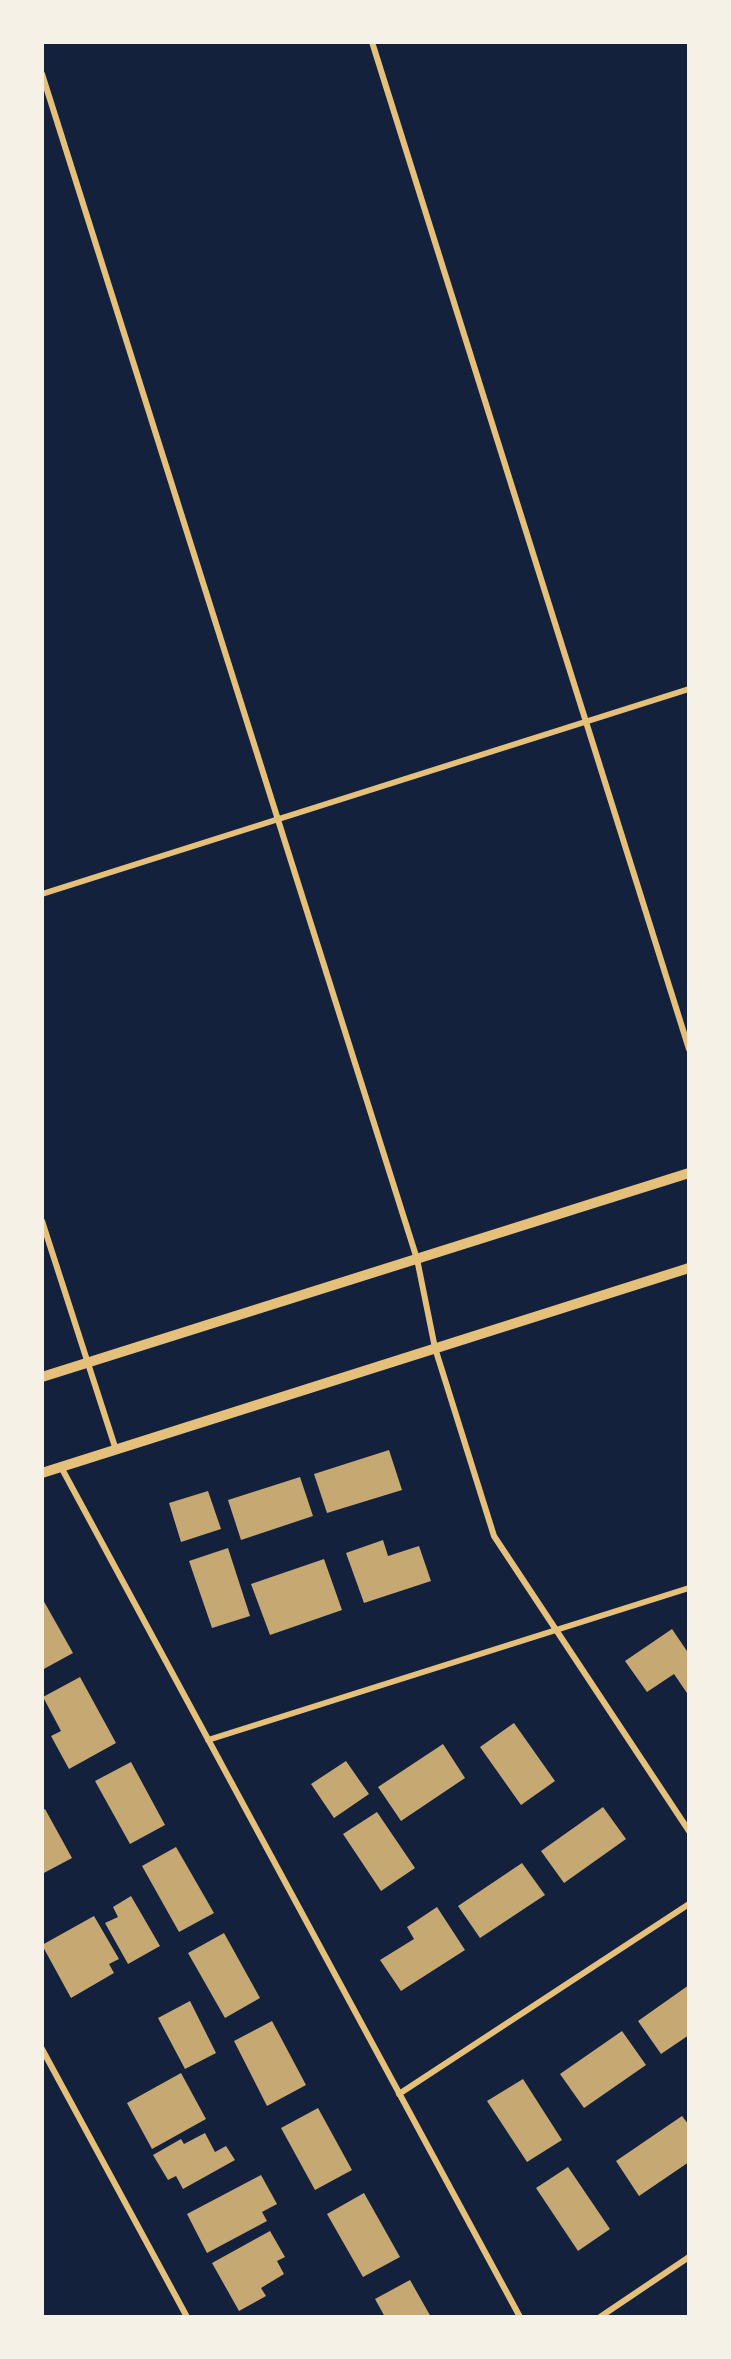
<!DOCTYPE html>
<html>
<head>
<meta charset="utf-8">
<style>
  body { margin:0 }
  #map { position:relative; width:731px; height:2359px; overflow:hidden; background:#14213d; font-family:"Alegreya Sans",sans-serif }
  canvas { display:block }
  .frame { position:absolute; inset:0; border:44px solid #f6f1e7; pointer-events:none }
</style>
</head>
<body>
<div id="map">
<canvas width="731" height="2359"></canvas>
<div class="frame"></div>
</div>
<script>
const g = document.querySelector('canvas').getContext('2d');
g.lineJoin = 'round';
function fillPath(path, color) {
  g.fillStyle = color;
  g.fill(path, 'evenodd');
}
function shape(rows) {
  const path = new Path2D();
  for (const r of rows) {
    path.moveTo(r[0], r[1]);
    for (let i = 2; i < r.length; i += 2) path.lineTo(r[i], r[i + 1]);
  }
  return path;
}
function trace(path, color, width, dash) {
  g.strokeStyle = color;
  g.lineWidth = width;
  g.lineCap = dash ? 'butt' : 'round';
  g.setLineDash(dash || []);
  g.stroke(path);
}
const building = shape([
  [389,1450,402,1490,327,1513,314,1474],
  [300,1477,313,1516,241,1540,228,1500],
  [208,1491,221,1529,181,1542,169,1503],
  [383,1540,388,1556,419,1546,431,1581,364,1603,346,1553],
  [228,1548,250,1616,212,1628,189,1561],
  [324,1559,342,1610,270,1635,251,1584],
  [42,1598,73,1653,42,1670],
  [672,1629,689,1654,689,1696,674,1674,647,1692,625,1661],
  [80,1677,116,1743,69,1769,51,1736,61,1731,43,1697],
  [514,1723,555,1781,521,1805,480,1747],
  [443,1744,465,1778,401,1821,378,1787],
  [346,1761,369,1794,334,1818,311,1784],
  [131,1762,165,1825,130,1844,95,1781],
  [603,1807,626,1839,564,1883,541,1851],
  [45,1809,72,1858,42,1874,42,1811],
  [377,1812,415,1868,381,1891,343,1834],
  [176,1847,214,1913,179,1932,142,1866],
  [522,1863,545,1895,480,1938,458,1906],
  [131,1896,160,1946,128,1964,105,1923,118,1917,113,1907],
  [437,1907,465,1950,401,1991,380,1960,414,1939,407,1927],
  [94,1916,119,1959,109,1964,114,1973,71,1998,42,1945],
  [224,1933,260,1998,225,2018,188,1953],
  [689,1985,689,2035,661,2054,638,2021],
  [190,2001,216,2053,185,2069,158,2018],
  [272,2021,306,2085,267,2106,234,2041],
  [622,2031,646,2065,584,2108,560,2074],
  [181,2073,206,2119,152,2149,127,2103],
  [523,2079,562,2140,527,2162,487,2101],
  [318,2108,352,2170,315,2190,281,2128],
  [682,2116,689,2125,689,2162,639,2196,616,2161],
  [205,2133,215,2152,226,2146,235,2160,183,2189,176,2176,168,2180,153,2155,181,2139,184,2144],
  [568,2167,610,2229,578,2251,536,2188],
  [261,2175,277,2204,262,2212,267,2221,207,2253,187,2214],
  [364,2193,400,2257,363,2277,327,2214],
  [270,2231,285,2257,277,2261,284,2274,261,2288,266,2296,239,2311,212,2263],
  [410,2280,431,2317,385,2317,375,2299]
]);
const minor = shape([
  [372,42,689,1049],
  [42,74,417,1259,435,1348,494,1536,689,1831],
  [42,894,689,689],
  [42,1221,116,1450],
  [61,1467,520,2317],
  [208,1740,689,1588],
  [42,2049,187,2317],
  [399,2094,689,1904],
  [600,2317,689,2257]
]);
const tertiary = shape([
  [42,1377,689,1173],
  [42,1473,689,1268]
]);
fillPath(building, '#c6a872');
trace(minor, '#e5c07b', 6);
trace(tertiary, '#e5c07b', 10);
</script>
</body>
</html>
